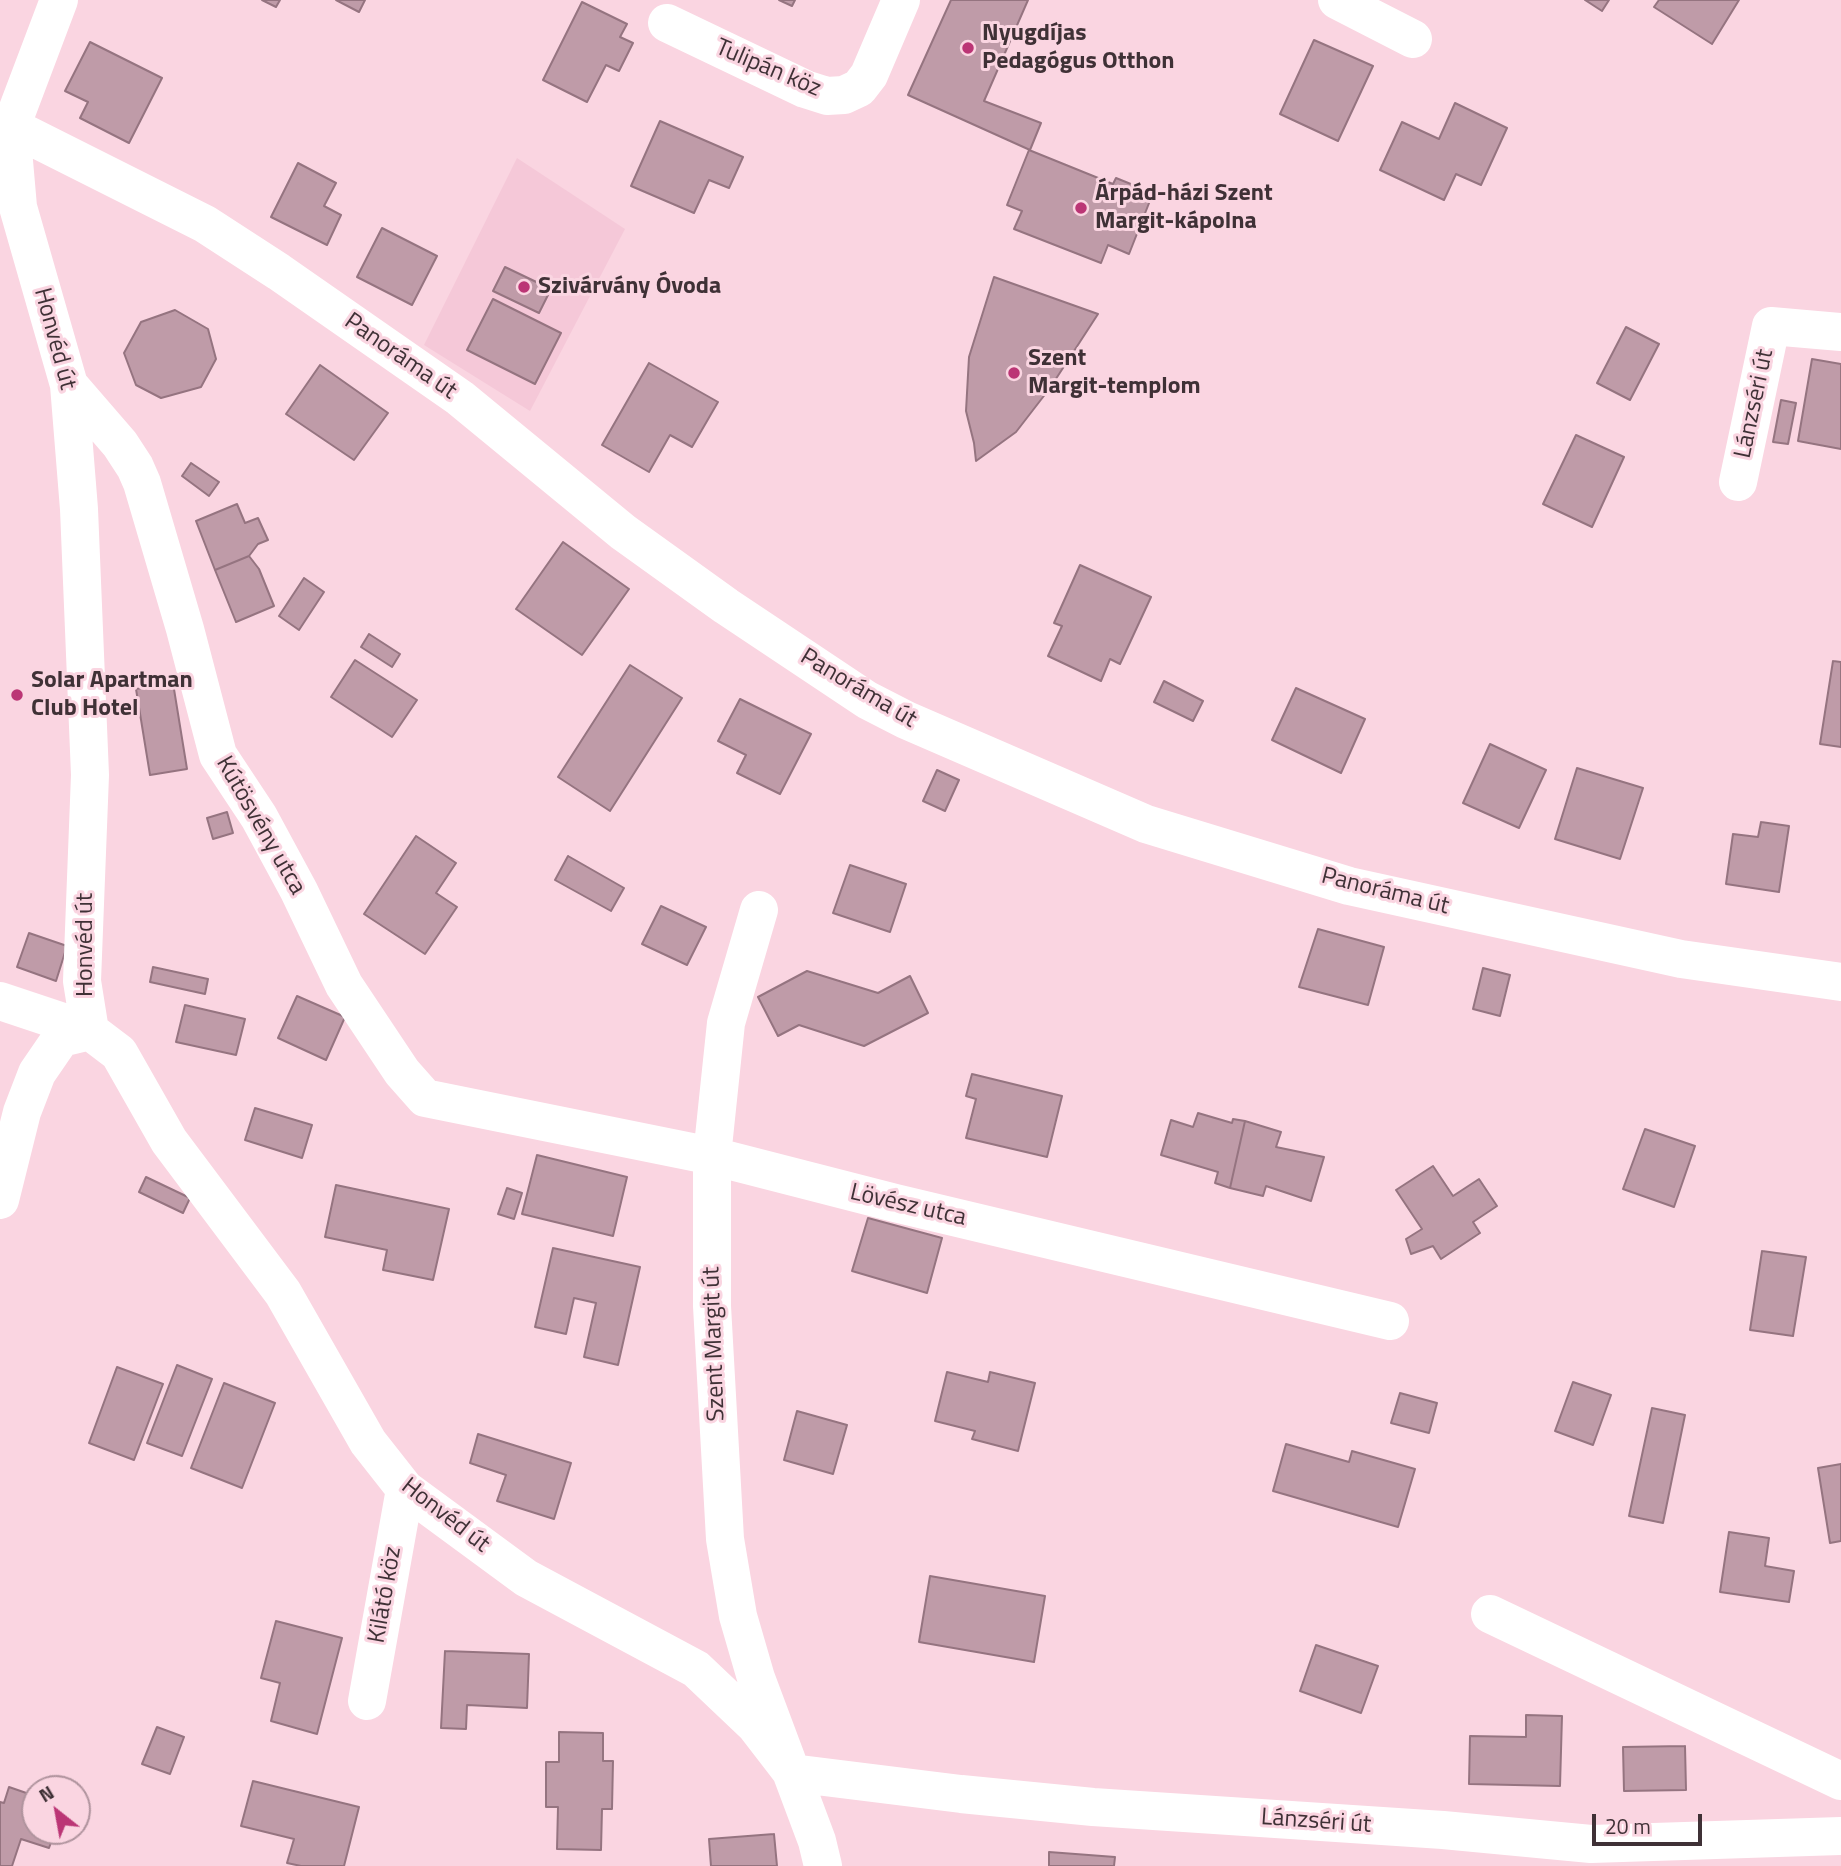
<!DOCTYPE html>
<html>
<head>
<meta charset="utf-8">
<style>
  body { margin:0 }
  #map { position:relative; width:1841px; height:1866px; overflow:hidden; background:#fad5e1; font-family:"Titillium Web",sans-serif }
  canvas { display:block }
  .north { position:absolute; left:21px; top:1775px; width:70px; height:70px; box-sizing:border-box; background:#fad5e1; border:2px solid #af939d; border-radius:50%; rotate:329deg; font-size:19px; font-weight:700; line-height:28px; text-align:center; color:#3f3136 }
  .north::after { content:''; display:block; margin:auto; width:24px; height:32px; background:#bb3575; clip-path:polygon(50% 0,100% 100%,50% 72%,0 100%) }
  .scale { position:absolute; left:1592px; top:1814px; width:110px; height:32px; box-sizing:border-box; border:4px solid #3f3136; border-top:0; padding-left:9px; font-size:21px; line-height:24px; white-space:nowrap; color:#3f3136; -webkit-text-stroke:5px #fad5e1; paint-order:stroke }
</style>
</head>
<body>
<div id="map">
<canvas width="1841" height="1866"></canvas>
<div class="north">N</div>
<div class="scale">20 m</div>
</div>
<script>
const g = document.querySelector('canvas').getContext('2d');
g.lineJoin = 'round';
function fillPath(path, color) {
  g.fillStyle = color;
  g.fill(path, 'evenodd');
}
function shape(rows) {
  const path = new Path2D();
  for (const r of rows) {
    path.moveTo(r[0], r[1]);
    for (let i = 2; i < r.length; i += 2) path.lineTo(r[i], r[i + 1]);
  }
  return path;
}
function trace(path, color, width, dash) {
  g.strokeStyle = color;
  g.lineWidth = width;
  g.lineCap = dash ? 'butt' : 'round';
  g.setLineDash(dash || []);
  g.stroke(path);
}
function label(font, color, halo, rows, align = 'center') {
  g.font = font + ' "Titillium Web",sans-serif';
  g.lineWidth = 6;
  g.setLineDash([]);
  g.textBaseline = 'middle';
  g.strokeStyle = halo;
  g.fillStyle = color;
  for (const [text, x, y, turn = 0] of rows) {
    g.save();
    g.translate(x, y);
    g.rotate((+turn || 0) * Math.PI / 180);
    g.textAlign = isNaN(turn) ? turn : align;
    if (halo) g.strokeText(text, 0, 0);
    g.fillText(text, 0, 0);
    g.restore();
  }
}
const built = shape([
  [517,158,625,229,530,411,424,345]
]);
const building = shape([
  [262,0,280,0,276,7,262,0],
  [336,0,365,0,359,12,336,0],
  [779,0,795,0,792,6,779,0],
  [951,0,1028,0,984,101,1041,123,1030,150,908,95,951,0],
  [1585,0,1609,0,1602,11,1585,0],
  [1659,0,1739,0,1712,44,1654,7,1659,0],
  [582,2,627,24,620,37,633,43,619,71,606,65,587,102,543,80,582,2],
  [1314,40,1373,66,1338,141,1280,114,1314,40],
  [90,42,162,78,129,143,80,118,88,102,65,91,90,42],
  [1455,103,1507,128,1481,185,1456,174,1444,200,1380,170,1402,122,1439,139,1455,103],
  [660,121,743,157,729,188,709,180,694,213,631,186,660,121],
  [1029,150,1113,184,1116,178,1153,193,1129,254,1108,245,1101,263,1014,229,1022,211,1007,205,1029,150],
  [298,163,336,183,324,206,341,215,327,245,271,217,298,163],
  [382,228,437,256,412,305,357,277,382,228],
  [505,267,551,289,539,313,493,291,505,267],
  [994,277,1098,314,1050,388,1016,432,976,461,974,443,966,411,969,357,994,277],
  [493,299,561,333,535,384,467,350,493,299],
  [175,310,208,329,216,359,201,387,161,398,136,385,124,353,141,322,175,310],
  [1626,327,1659,344,1630,400,1597,383,1626,327],
  [1812,359,1841,364,1841,449,1798,441,1812,359],
  [649,363,718,402,692,447,670,435,649,472,602,445,649,363],
  [320,365,388,413,354,460,286,414,320,365],
  [1781,400,1796,403,1788,444,1773,442,1781,400],
  [1576,435,1624,457,1592,527,1543,504,1576,435],
  [191,463,219,482,209,496,182,476,191,463],
  [237,504,245,523,258,518,268,540,258,544,249,556,215,570,196,521,237,504],
  [563,542,629,589,582,655,516,609,563,542],
  [249,556,259,569,274,606,236,622,215,570,249,556],
  [1080,565,1151,597,1120,664,1110,659,1101,681,1048,656,1062,626,1054,623,1080,565],
  [304,578,324,592,299,630,279,616,304,578],
  [369,634,400,654,392,667,361,647,369,634],
  [355,660,417,700,392,737,331,697,355,660],
  [1833,661,1841,662,1841,747,1820,744,1833,661],
  [630,665,682,698,610,811,558,777,630,665],
  [1164,681,1203,701,1193,721,1154,702,1164,681],
  [173,683,187,769,150,775,136,689,173,683],
  [1296,688,1365,719,1341,773,1272,740,1296,688],
  [740,699,811,734,780,794,737,773,746,755,718,741,740,699],
  [1490,744,1546,770,1519,828,1463,803,1490,744],
  [1577,768,1643,788,1620,859,1555,839,1577,768],
  [937,770,959,780,945,811,923,801,937,770],
  [227,812,233,833,213,839,207,818,227,812],
  [1761,822,1789,826,1779,892,1726,884,1733,834,1758,837,1761,822],
  [416,836,456,863,436,893,457,907,425,954,364,914,416,836],
  [568,856,624,888,611,911,555,880,568,856],
  [850,865,906,884,890,932,833,913,850,865],
  [661,906,706,927,687,965,642,944,661,906],
  [1318,929,1384,947,1368,1005,1299,987,1318,929],
  [29,933,67,946,56,981,17,967,29,933],
  [153,967,208,979,205,994,150,982,153,967],
  [1483,968,1510,975,1500,1016,1473,1009,1483,968],
  [807,971,878,993,910,976,928,1013,864,1046,799,1025,778,1036,758,997,807,971],
  [297,996,345,1017,326,1060,278,1038,297,996],
  [185,1005,245,1019,236,1055,176,1042,185,1005],
  [972,1074,1062,1096,1047,1157,966,1138,976,1099,966,1096,972,1074],
  [255,1108,312,1125,302,1158,245,1140,255,1108],
  [1198,1113,1232,1123,1233,1119,1245,1121,1230,1188,1215,1183,1218,1172,1161,1155,1171,1120,1193,1127,1198,1113],
  [1245,1121,1281,1132,1276,1147,1324,1157,1311,1201,1266,1186,1263,1196,1230,1188,1245,1121],
  [1645,1129,1695,1146,1674,1207,1623,1189,1645,1129],
  [537,1155,627,1177,613,1236,522,1214,537,1155],
  [1433,1166,1453,1196,1479,1179,1497,1206,1473,1222,1480,1233,1441,1259,1433,1246,1411,1254,1406,1239,1422,1229,1396,1190,1433,1166],
  [146,1177,190,1198,183,1213,139,1192,146,1177],
  [336,1185,449,1209,433,1280,383,1270,387,1250,325,1237,336,1185],
  [507,1188,522,1193,514,1219,498,1214,507,1188],
  [868,1218,942,1238,927,1293,852,1271,868,1218],
  [553,1248,640,1267,618,1365,584,1357,596,1303,574,1298,566,1334,535,1327,553,1248],
  [1762,1251,1806,1257,1793,1336,1750,1330,1762,1251],
  [177,1365,212,1379,182,1456,147,1443,177,1365],
  [117,1367,163,1384,134,1460,89,1443,117,1367],
  [947,1372,988,1382,990,1372,1035,1383,1018,1451,972,1439,975,1431,935,1421,947,1372],
  [1573,1382,1611,1395,1593,1445,1555,1431,1573,1382],
  [224,1383,275,1403,242,1488,191,1468,224,1383],
  [1400,1393,1437,1403,1429,1433,1391,1423,1400,1393],
  [1652,1408,1685,1415,1663,1523,1629,1516,1652,1408],
  [797,1411,847,1425,833,1474,784,1460,797,1411],
  [478,1434,571,1463,554,1519,497,1501,506,1475,470,1463,478,1434],
  [1286,1444,1349,1462,1352,1451,1415,1469,1398,1527,1273,1491,1286,1444],
  [1841,1464,1841,1541,1830,1543,1818,1468,1841,1464],
  [1729,1532,1769,1538,1765,1566,1794,1571,1789,1602,1720,1592,1729,1532],
  [930,1576,1045,1596,1034,1662,919,1642,930,1576],
  [276,1621,342,1638,317,1734,271,1721,280,1683,261,1678,276,1621],
  [1316,1645,1378,1666,1361,1713,1300,1691,1316,1645],
  [445,1651,529,1654,527,1708,467,1705,466,1729,441,1728,445,1651],
  [1526,1715,1562,1716,1560,1786,1469,1784,1470,1736,1526,1737,1526,1715],
  [157,1727,184,1737,170,1774,142,1764,157,1727],
  [559,1732,603,1733,603,1761,613,1761,612,1809,602,1809,601,1850,557,1849,558,1807,546,1807,546,1762,559,1762,559,1732],
  [1685,1746,1686,1790,1624,1791,1623,1747,1685,1746],
  [253,1781,359,1807,344,1866,301,1866,287,1863,294,1839,241,1826,253,1781],
  [9,1787,35,1796,35,1831,55,1831,49,1848,21,1839,12,1866,0,1866,0,1802,4,1803,9,1787],
  [774,1834,777,1866,711,1866,709,1839,774,1834],
  [1049,1852,1115,1857,1114,1866,1049,1866,1049,1852]
]);
const minor = shape([
  [59,0,11,127,18,207,69,385,79,509,90,775,82,981,90,1031,119,1053,169,1141,283,1293,368,1442,405,1489,526,1578,696,1669,755,1725,792,1773],
  [1337,0,1413,39],
  [667,23,805,89,827,96,844,95,859,88,869,75,901,0],
  [0,121,205,224,279,272,460,398,623,532,726,606,867,700,906,720,1146,824,1349,886,1681,959,1841,982],
  [69,385,120,444,135,467,142,483,185,629,218,755,259,817,299,891,344,985,402,1072,425,1098,712,1156,895,1203,1390,1321],
  [1738,482,1771,326,1841,332],
  [759,910,726,1023,712,1156,712,1306,725,1539,738,1616,756,1678,817,1841,823,1866],
  [0,1001,90,1031],
  [0,1200,22,1112,37,1073,61,1038,90,1031],
  [1490,1614,1841,1781],
  [367,1701,405,1489],
  [792,1773,961,1794,1093,1807,1443,1830,1591,1844,1841,1836]
]);
const markers = [
  [968,48,7,"#bb3575"],
  [1081,208,7,"#bb3575"],
  [524,287,7,"#bb3575"],
  [1014,373,7,"#bb3575"],
  [17,695,7,"#bb3575"]
];
const poiNames = [
  ["Nyugdíjas",982,34],
  ["Pedagógus Otthon",982,62],
  ["Árpád-házi Szent",1095,194],
  ["Margit-kápolna",1095,222],
  ["Szivárvány Óvoda",538,287],
  ["Szent",1028,359],
  ["Margit-templom",1028,387],
  ["Solar Apartman",31,681],
  ["Club Hotel",31,709]
];
const streetNames = [
  ["Tulipán köz",768,69,23],
  ["Honvéd út",54,339,75],
  ["Panoráma út",400,357,35],
  ["Lánzséri út",1755,404,-78],
  ["Panoráma út",858,689,31],
  ["Kútösvény utca",260,826,60],
  ["Panoráma út",1385,892,14],
  ["Honvéd út",86,945,-90],
  ["Lövész utca",908,1206,13],
  ["Szent Margit út",715,1344,-92],
  ["Honvéd út",445,1516,38],
  ["Kilátó köz",386,1595,-80],
  ["Lánzséri út",1316,1822,4]
];
fillPath(built, '#f5c8d8');
fillPath(building, '#bf9ba8');
trace(building, '#957480', 2);
trace(minor, '#fff', 38);
for (const [x, y, r, color] of markers) {
  const dot = new Path2D();
  dot.arc(x, y, r, 0, 2 * Math.PI);
  g.fillStyle = color;
  g.fill(dot);
  trace(dot, '#fad5e1', 2.5);
}
label('bold 24px', '#3f3136', '#fad5e1', poiNames, 'left');
label('24px', '#3f3136', '#fad5e1', streetNames);
</script>
</body>
</html>
